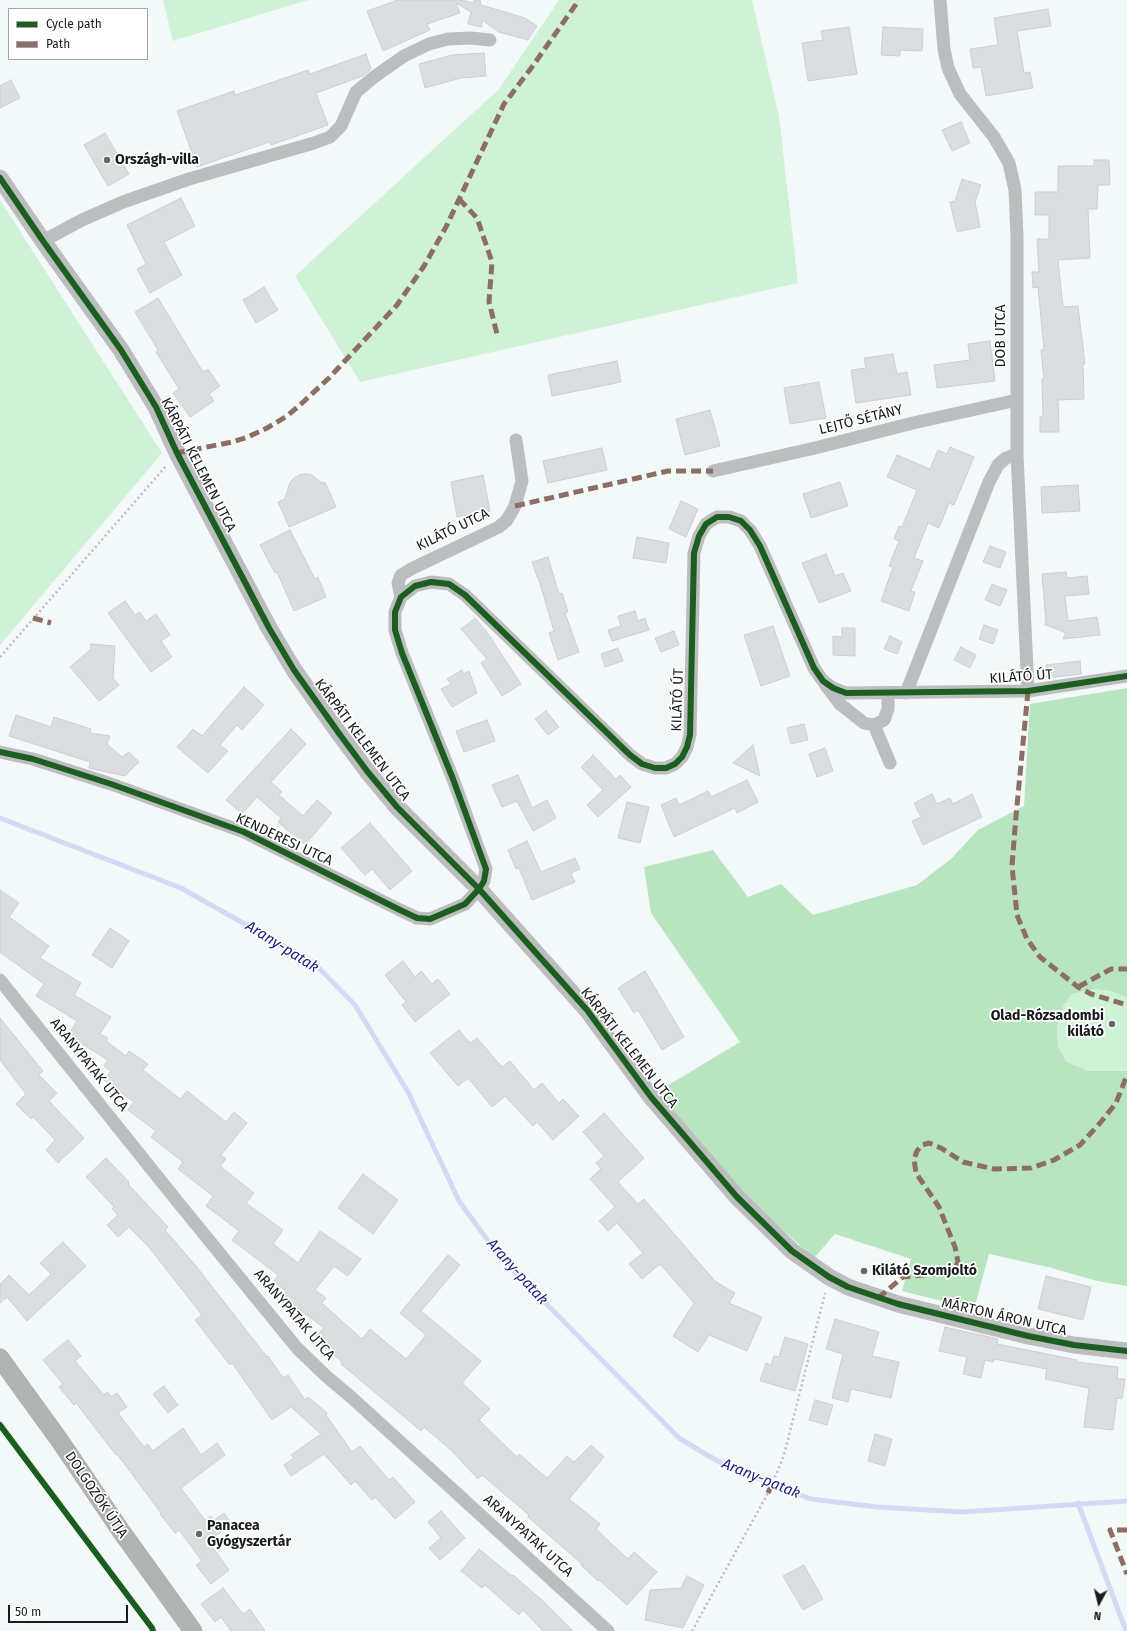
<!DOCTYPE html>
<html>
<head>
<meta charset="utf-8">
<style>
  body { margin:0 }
  #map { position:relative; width:1127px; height:1631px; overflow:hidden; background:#f3f8f9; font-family:"Fira Sans",sans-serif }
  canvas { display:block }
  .legend { position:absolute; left:8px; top:8px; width:140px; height:52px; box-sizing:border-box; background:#fff; border:1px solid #a3a4a4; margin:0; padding:5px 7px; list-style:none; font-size:12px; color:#181b1b }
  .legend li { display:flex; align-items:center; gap:8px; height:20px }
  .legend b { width:20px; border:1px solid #a3a4a4 }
  .north { position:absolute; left:1079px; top:1583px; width:40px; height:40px; -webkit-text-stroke:3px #fff; paint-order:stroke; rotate:187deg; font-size:11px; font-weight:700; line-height:16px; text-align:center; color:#181b1b }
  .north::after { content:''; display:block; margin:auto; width:14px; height:18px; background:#181b1b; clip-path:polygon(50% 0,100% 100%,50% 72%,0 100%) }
  .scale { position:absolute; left:8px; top:1605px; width:120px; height:18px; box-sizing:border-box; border:2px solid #181b1b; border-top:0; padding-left:5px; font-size:12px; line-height:14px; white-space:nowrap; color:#181b1b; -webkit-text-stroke:3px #fff; paint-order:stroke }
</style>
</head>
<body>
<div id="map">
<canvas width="1127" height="1631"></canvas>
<ul class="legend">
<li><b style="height:5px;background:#1b5e20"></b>Cycle path</li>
<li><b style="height:5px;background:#8d6e63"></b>Path</li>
</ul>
<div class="north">N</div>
<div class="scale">50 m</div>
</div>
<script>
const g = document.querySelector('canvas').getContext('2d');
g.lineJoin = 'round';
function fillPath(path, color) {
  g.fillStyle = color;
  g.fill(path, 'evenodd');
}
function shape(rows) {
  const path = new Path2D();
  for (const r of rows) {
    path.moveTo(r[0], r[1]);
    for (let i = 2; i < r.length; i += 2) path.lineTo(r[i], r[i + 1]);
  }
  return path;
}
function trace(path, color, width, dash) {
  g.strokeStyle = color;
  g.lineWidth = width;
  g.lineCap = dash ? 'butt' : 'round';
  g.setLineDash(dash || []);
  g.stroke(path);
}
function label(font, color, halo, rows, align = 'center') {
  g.font = font + ' "Fira Sans",sans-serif';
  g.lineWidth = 3.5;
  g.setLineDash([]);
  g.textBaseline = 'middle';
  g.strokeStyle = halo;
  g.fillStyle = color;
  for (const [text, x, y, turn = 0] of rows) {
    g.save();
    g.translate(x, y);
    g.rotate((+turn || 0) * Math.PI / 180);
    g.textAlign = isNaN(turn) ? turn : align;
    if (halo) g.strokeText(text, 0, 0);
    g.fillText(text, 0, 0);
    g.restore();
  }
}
const green = shape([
  [163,0,308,0,173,41],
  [559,0,752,0,779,116,798,283,360,382,295,276,499,89],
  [0,200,162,453,0,645],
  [1092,989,1110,991,1127,997,1127,1071,1087,1071,1067,1062,1058,1047,1057,1027,1064,1005,1072,994]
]);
const forest = shape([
  [1127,688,1127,997,1110,991,1093,989,1072,994,1064,1005,1057,1027,1058,1047,1067,1062,1088,1071,1127,1071,1127,1286,1097,1281,1048,1267,989,1254,974,1309,902,1291,911,1259,835,1234,814,1258,744,1195,657,1092,740,1042,651,913,644,867,713,850,748,897,781,884,813,915,917,885,951,859,978,830,1024,806,1030,704]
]);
const stream = shape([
  [0,818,181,888,314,963,355,1005,408,1092,459,1201,499,1256,679,1438,707,1455,729,1467,811,1499,877,1507,962,1512,1127,1501],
  [1078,1503,1126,1631]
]);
const building = shape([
  [398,0,461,0,473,3,474,0,480,0,481,5,525,18,537,26,528,40,499,32,482,20,482,27,468,24,471,12,456,3,460,13,427,24,430,30,383,51,367,11,398,0],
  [1048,9,1051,26,1017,31,1024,73,1030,72,1033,88,986,96,981,67,973,68,970,49,998,45,994,18,1048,9],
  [849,27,857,74,808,81,802,43,823,40,821,31,849,27],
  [883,27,923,29,922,51,900,50,900,56,881,55,883,27],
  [484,53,486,76,461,78,425,88,419,64,452,55,484,53],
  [366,54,371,69,363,76,316,93,328,125,271,145,269,142,197,167,177,111,234,91,235,95,308,70,310,74,366,54],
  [11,80,20,98,0,108,0,86,11,80],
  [961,122,970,143,952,151,942,130,961,122],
  [105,133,129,174,108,186,84,145,105,133],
  [1094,160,1109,160,1110,185,1098,185,1097,209,1088,209,1090,258,1058,260,1063,307,1078,306,1085,364,1083,364,1084,399,1058,400,1059,432,1040,432,1040,417,1043,417,1042,379,1044,379,1041,350,1044,350,1038,287,1033,288,1032,272,1039,272,1037,239,1049,239,1049,215,1035,215,1035,192,1058,192,1058,166,1094,166,1094,160],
  [962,179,981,185,975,202,980,227,957,232,950,202,955,201,962,179],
  [181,198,195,226,164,242,182,275,150,293,137,269,146,264,127,225,181,198],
  [264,287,278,310,256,323,243,300,264,287],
  [158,298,203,372,208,369,220,386,209,394,214,401,190,417,173,393,179,389,156,352,158,350,135,312,158,298],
  [990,341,995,381,937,388,934,365,970,360,968,344,990,341],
  [893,354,897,374,907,372,911,395,856,403,851,370,866,368,864,358,893,354],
  [617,361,621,382,552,396,548,375,617,361],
  [819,382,826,418,790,424,784,388,819,382],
  [710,410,720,446,685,455,676,419,710,410],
  [950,447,974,457,954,505,949,503,939,528,928,523,914,558,923,561,911,591,915,592,909,611,881,601,893,567,889,566,899,541,894,539,899,526,902,527,917,490,887,477,897,455,930,469,938,450,947,454,950,447],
  [602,448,607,470,548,483,543,461,602,448],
  [306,474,312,475,322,483,325,482,336,507,289,527,278,502,285,499,290,482,294,478,299,475,306,474],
  [483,475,490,511,457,517,451,482,483,475],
  [840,482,848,506,811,518,803,494,840,482],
  [1078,485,1080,511,1042,513,1041,487,1078,485],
  [681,501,698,509,686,537,669,529,681,501],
  [290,530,315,579,318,577,326,597,294,611,277,572,275,573,260,545,290,530],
  [637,537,669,543,666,563,633,558,637,537],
  [990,546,1006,552,1000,568,983,562,990,546],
  [826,554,835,576,843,573,851,591,819,603,802,563,826,554],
  [548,557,559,594,562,593,568,612,565,613,579,652,558,660,549,633,554,631,538,577,537,577,532,562,548,557],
  [1066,572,1067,578,1087,576,1089,594,1065,596,1068,621,1097,617,1100,635,1063,639,1066,633,1044,624,1046,624,1042,574,1066,572],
  [992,584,1007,590,1000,606,985,600,992,584],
  [125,601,135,615,140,612,146,621,156,614,170,635,161,641,172,657,151,672,108,613,125,601],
  [635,611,638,621,645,618,649,630,612,641,608,630,621,626,618,616,635,611],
  [475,618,487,632,521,684,502,696,481,663,487,659,461,629,475,618],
  [984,625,998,630,993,644,979,639,984,625],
  [773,626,790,676,761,686,744,635,773,626],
  [842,628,855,628,855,656,833,655,833,636,842,637,842,628],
  [674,631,679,645,661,652,655,638,674,631],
  [890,636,902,642,897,654,884,649,890,636],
  [91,644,115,646,113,678,119,685,99,701,70,667,91,649,91,644],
  [961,647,976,655,970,668,954,660,961,647],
  [618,648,623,661,605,667,601,654,618,648],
  [1080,661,1081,674,1047,678,1046,665,1080,661],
  [462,670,464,674,469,671,477,693,452,707,441,689,451,684,447,679,462,670],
  [244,687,264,705,242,730,237,725,220,745,228,751,208,773,177,747,193,729,202,736,244,687],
  [546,711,559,727,548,735,535,719,546,711],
  [16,715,51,727,54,717,91,729,90,733,110,736,107,744,122,757,129,752,139,762,125,776,89,768,90,762,9,736,16,715],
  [487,720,495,741,464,752,456,731,487,720],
  [804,724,808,740,791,744,787,728,804,724],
  [291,729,306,744,271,782,282,792,279,795,303,816,317,800,332,813,305,845,278,822,281,818,257,797,242,814,226,800,291,729],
  [753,745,760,776,733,763,753,745],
  [825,748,833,771,817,777,809,754,825,748],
  [593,755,616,779,620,775,631,787,598,817,587,805,603,790,581,767,593,755],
  [518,775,532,808,547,800,556,818,533,831,517,801,502,807,492,785,518,775],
  [747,780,758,802,737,813,735,808,674,837,661,805,676,798,679,805,708,791,711,797,747,780],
  [932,794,937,804,950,798,953,804,972,794,982,817,923,845,912,821,921,817,914,803,932,794],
  [627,802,649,807,640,843,618,838,627,802],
  [370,823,412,871,390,890,372,869,365,875,341,848,370,823],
  [527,841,541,872,575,858,580,869,571,873,575,882,532,900,519,868,516,869,508,850,527,841],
  [0,890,19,903,9,917,49,946,40,958,81,983,74,995,111,1017,100,1034,108,1038,106,1041,126,1056,129,1051,148,1064,143,1070,180,1099,187,1091,226,1122,234,1112,247,1123,221,1155,226,1159,220,1166,254,1193,246,1203,283,1230,273,1244,298,1263,320,1231,361,1259,348,1276,334,1266,315,1290,326,1298,322,1303,362,1339,370,1329,406,1359,426,1335,400,1313,448,1255,460,1265,421,1311,481,1361,462,1383,490,1409,479,1420,517,1457,519,1454,547,1478,567,1456,574,1462,591,1445,604,1457,569,1499,600,1524,596,1529,628,1559,634,1552,657,1572,627,1605,599,1580,598,1581,581,1565,582,1564,528,1517,529,1515,482,1475,478,1479,451,1450,424,1427,421,1431,341,1364,342,1362,315,1338,324,1328,282,1296,286,1291,273,1282,278,1275,232,1240,239,1231,206,1206,213,1196,178,1169,183,1162,151,1137,156,1131,128,1110,134,1102,104,1080,111,1071,104,1066,108,1060,68,1035,77,1021,36,996,44,984,0,952,0,890],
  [110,928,129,941,112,968,92,955,110,928],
  [403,961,415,977,421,971,432,984,438,979,450,994,415,1022,402,1005,406,1002,385,975,403,961],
  [645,971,684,1037,662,1050,638,1010,634,1013,618,988,645,971],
  [0,1018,43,1071,39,1075,57,1093,49,1101,84,1138,58,1163,46,1150,55,1140,33,1117,31,1119,16,1104,26,1094,0,1060,0,1018],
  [459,1030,470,1043,477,1038,502,1067,510,1061,534,1090,542,1083,559,1103,563,1099,579,1116,553,1140,537,1122,533,1126,505,1096,492,1107,468,1078,458,1086,430,1053,459,1030],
  [604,1113,644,1158,618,1182,638,1204,644,1199,715,1281,735,1293,729,1303,762,1317,747,1351,709,1335,698,1352,673,1336,694,1303,660,1264,642,1279,629,1264,643,1253,617,1223,608,1231,599,1221,615,1207,590,1179,601,1169,596,1163,604,1156,583,1132,604,1113],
  [106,1158,129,1182,128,1184,168,1227,165,1230,196,1266,267,1357,268,1356,283,1378,288,1375,305,1400,308,1397,327,1413,326,1415,352,1452,360,1446,389,1480,393,1477,415,1502,395,1519,375,1497,372,1500,355,1481,351,1485,324,1454,291,1476,284,1465,294,1458,291,1455,321,1434,291,1407,272,1420,232,1363,230,1365,195,1320,202,1315,148,1246,129,1227,118,1237,107,1225,118,1215,112,1209,114,1207,86,1177,106,1158],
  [363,1174,398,1200,373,1234,338,1208,363,1174],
  [63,1242,86,1266,27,1321,7,1297,0,1303,0,1284,9,1275,29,1295,51,1274,40,1263,63,1242],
  [1046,1276,1091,1287,1083,1320,1038,1309,1046,1276],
  [835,1319,879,1332,872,1356,899,1362,891,1398,851,1389,848,1402,832,1398,843,1354,826,1349,835,1319],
  [945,1327,998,1339,997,1344,1077,1360,1077,1362,1118,1367,1117,1379,1125,1379,1122,1399,1117,1398,1113,1430,1084,1427,1089,1388,1045,1379,1047,1369,994,1359,993,1362,985,1360,981,1378,963,1374,967,1357,939,1351,945,1327],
  [785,1337,808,1344,795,1391,760,1381,766,1363,771,1365,774,1356,779,1357,785,1337],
  [68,1340,81,1356,75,1361,104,1395,108,1392,111,1397,117,1393,127,1407,118,1413,144,1447,148,1444,153,1451,183,1428,201,1455,217,1443,225,1455,181,1488,205,1520,211,1516,214,1520,224,1513,232,1524,208,1541,229,1570,211,1584,196,1565,202,1561,179,1530,175,1533,160,1514,161,1513,117,1454,116,1455,76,1403,74,1405,59,1387,63,1384,43,1360,68,1340],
  [164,1386,178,1405,168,1413,153,1394,164,1386],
  [815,1400,833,1405,827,1425,809,1420,815,1400],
  [875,1434,892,1439,885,1466,868,1461,875,1434],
  [441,1511,465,1538,440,1560,429,1548,441,1538,428,1522,441,1511],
  [479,1549,512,1576,513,1575,542,1600,573,1631,543,1631,523,1610,519,1615,485,1585,482,1588,461,1571,479,1549],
  [804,1565,823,1599,803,1610,783,1576,804,1565],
  [687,1576,704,1585,683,1628,645,1620,650,1590,681,1588,687,1576],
  [223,1588,243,1614,250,1609,265,1631,231,1631,221,1617,215,1622,201,1604,223,1588]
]);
const path = shape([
  [0,657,166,466],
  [773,1482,784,1455,825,1293],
  [692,1631,768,1493]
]);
const minor = shape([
  [940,0,944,49,948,68,960,94,994,137,1009,163,1015,190,1017,236,1017,454,1028,691],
  [43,241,82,220,123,202,189,179,314,143,330,137,341,126,356,92,374,77,404,56,429,44,448,39,471,38,490,40],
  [713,471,815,448,913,423,1017,400],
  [401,597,398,583,401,575,413,568,499,527,507,520,515,506,522,481,516,440],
  [825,684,840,704,864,723,874,725,884,720,888,709,888,693],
  [906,693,989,482,998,465,1006,458,1017,454],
  [874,725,890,763],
  [0,752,33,759,111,784,244,832,400,910,417,918,430,919,465,904,479,889,484,881,486,869,453,779,402,653,395,630,395,612,401,597,415,586,431,582,449,584,465,595,630,755,642,764,655,768,666,768,675,764,682,757,687,747,690,735,694,553,699,536,706,524,717,517,729,517,741,521,750,530,760,546,814,668,823,681,833,688,846,693,1028,691,1127,676],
  [0,980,177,1201,297,1348,326,1376,351,1397,608,1631]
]);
const tertiary = shape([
  [0,178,43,241,121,350,156,407,177,453,269,628,294,670,338,732,367,771,397,807,479,889,587,1010,651,1097,737,1197,792,1251,829,1277,848,1287,898,1304,1028,1336,1074,1345,1127,1351]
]);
const secondary = shape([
  [0,1358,60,1441,121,1531,193,1631]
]);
const quiet = shape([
  [459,199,477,218,492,262,489,302,497,334],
  [177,453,232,442,248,437,267,428,287,416,300,405,329,378,397,305,424,266,446,227,504,104,532,67,579,0],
  [515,506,668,471,713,471],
  [33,618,51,623],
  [1028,691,1016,816,1012,866,1017,915,1027,939,1040,957,1078,987,1091,994,1127,1005],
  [1078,987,1111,969,1127,969],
  [878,1298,903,1277,953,1272,958,1262,955,1247,939,1207,916,1173,914,1159,917,1151,922,1145,929,1143,941,1148,963,1162,994,1169,1031,1168,1054,1160,1080,1145,1100,1123,1116,1103,1127,1075],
  [768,1493,773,1482],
  [1127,1530,1110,1530,1127,1574]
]);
const cycleway = shape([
  [0,178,43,241,121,350,156,407,177,453,269,628,294,670,338,732,367,771,397,807,479,889,587,1010,651,1097,737,1197,792,1251,829,1277,848,1287,898,1304,1028,1336,1074,1345,1127,1351],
  [0,752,33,759,111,784,244,832,400,910,417,918,430,919,465,904,479,889,484,881,486,869,453,779,402,653,395,630,395,612,401,597,415,586,431,582,449,584,465,595,630,755,642,764,655,768,666,768,675,764,682,757,687,747,690,735,694,553,699,536,706,524,717,517,729,517,741,521,750,530,760,546,814,668,823,681,833,688,846,693,1028,691,1127,676],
  [0,1425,152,1628,153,1631]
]);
const markers = [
  [107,160,4,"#656869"],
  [1112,1024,4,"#656869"],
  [864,1271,4,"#656869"],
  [199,1534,4,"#656869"]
];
const poiNames = [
  ["Országh-villa",115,160],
  ["Olad-Rózsadombi",1104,1016,"right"],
  ["kilátó",1104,1032,"right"],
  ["Kilátó Szomjoltó",872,1271],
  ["Panacea",207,1526],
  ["Gyógyszertár",207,1542]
];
const streetNames = [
  ["DOB UTCA",1001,336,-90],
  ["LEJTŐ SÉTÁNY",861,420,-14],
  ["KÁRPÁTI KELEMEN UTCA",198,465,63],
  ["KILÁTÓ UTCA",453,530,-26],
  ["KILÁTÓ ÚT",1021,677,-4],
  ["KILÁTÓ ÚT",678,700,-88],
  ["KÁRPÁTI KELEMEN UTCA",362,740,53],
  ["KENDERESI UTCA",284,840,25],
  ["KÁRPÁTI KELEMEN UTCA",629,1048,52],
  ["ARANYPATAK UTCA",89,1065,51],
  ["ARANYPATAK UTCA",294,1315,49],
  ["MÁRTON ÁRON UTCA",1004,1317,13],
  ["DOLGOZÓK ÚTJA",96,1495,56],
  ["ARANYPATAK UTCA",528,1536,42]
];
const waterNames = [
  ["Arany-patak",282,947,32],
  ["Arany-patak",517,1272,48],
  ["Arany-patak",761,1479,22]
];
fillPath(green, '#cff2d6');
fillPath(forest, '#b8e5c0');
trace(stream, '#d2dbf3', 5);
fillPath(building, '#dadede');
trace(building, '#cbcfcf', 1);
trace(path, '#bcbdbe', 2.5, [2, 3]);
trace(minor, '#bcbdbe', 13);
trace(tertiary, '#bcbdbe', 17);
trace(secondary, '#b1b2b2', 19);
trace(quiet, '#8d6e63', 5, [10, 5]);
trace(cycleway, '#1b5e20', 6);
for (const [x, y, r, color] of markers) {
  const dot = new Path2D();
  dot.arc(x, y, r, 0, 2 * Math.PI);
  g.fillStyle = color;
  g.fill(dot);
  trace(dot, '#fff', 1.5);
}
label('bold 14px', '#181b1b', '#fff', poiNames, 'left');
label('14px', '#181b1b', '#fff', streetNames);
label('italic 15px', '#1d207e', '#fff', waterNames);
</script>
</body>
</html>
